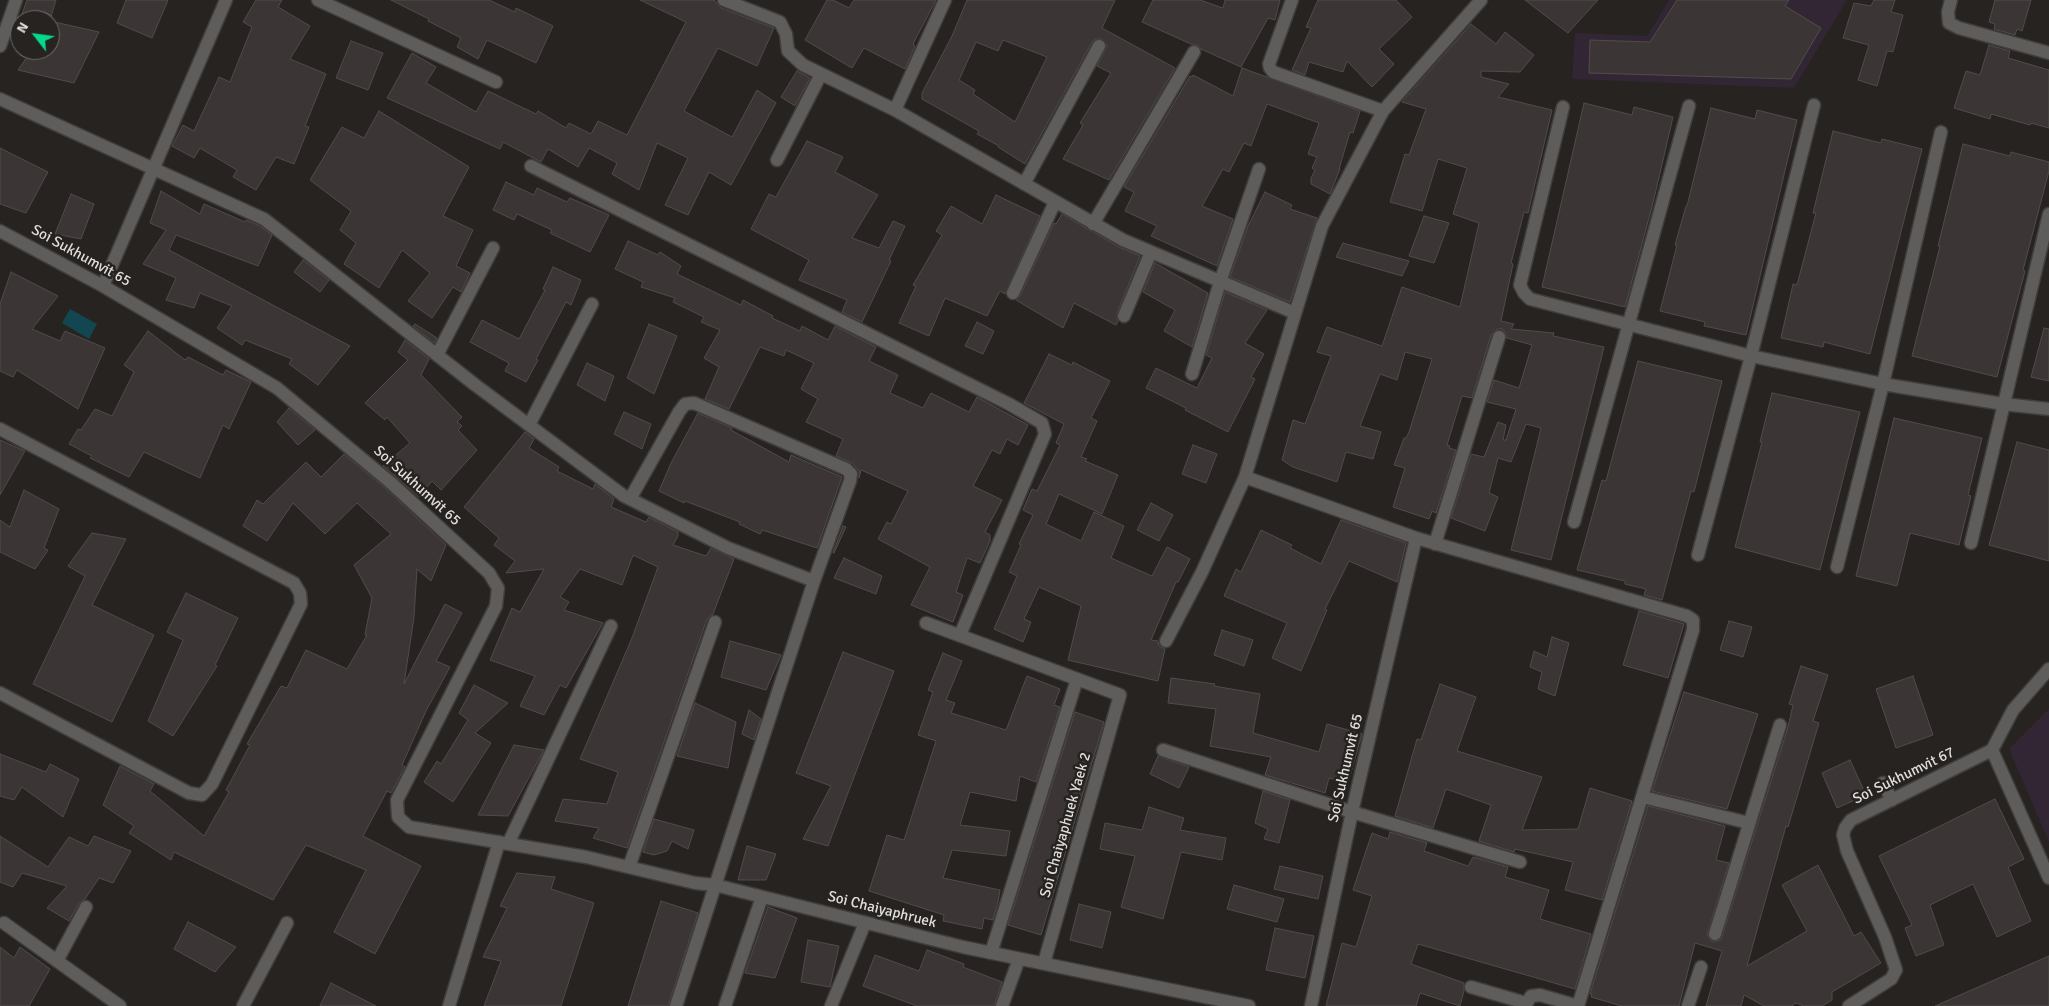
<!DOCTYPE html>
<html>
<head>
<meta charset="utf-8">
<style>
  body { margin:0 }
  #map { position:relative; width:2049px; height:1006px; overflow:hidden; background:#262320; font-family:Signika,sans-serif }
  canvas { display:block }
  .north { position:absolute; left:10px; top:10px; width:50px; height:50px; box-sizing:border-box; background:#262320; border:1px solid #706e6b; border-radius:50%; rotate:300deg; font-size:14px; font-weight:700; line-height:20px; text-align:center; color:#dfdedb }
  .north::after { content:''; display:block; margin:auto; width:18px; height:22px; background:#05d98b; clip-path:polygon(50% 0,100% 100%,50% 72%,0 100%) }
</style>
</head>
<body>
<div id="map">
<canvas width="2049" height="1006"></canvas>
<div class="north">N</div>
</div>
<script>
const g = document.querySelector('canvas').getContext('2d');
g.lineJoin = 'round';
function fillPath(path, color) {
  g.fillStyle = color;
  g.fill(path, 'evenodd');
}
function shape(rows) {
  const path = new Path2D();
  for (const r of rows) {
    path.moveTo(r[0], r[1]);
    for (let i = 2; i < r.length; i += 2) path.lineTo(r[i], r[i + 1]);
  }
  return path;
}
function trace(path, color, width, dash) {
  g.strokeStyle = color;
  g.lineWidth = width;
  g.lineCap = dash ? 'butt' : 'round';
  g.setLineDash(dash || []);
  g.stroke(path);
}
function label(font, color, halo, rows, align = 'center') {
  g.font = font + ' Signika,sans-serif';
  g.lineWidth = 5;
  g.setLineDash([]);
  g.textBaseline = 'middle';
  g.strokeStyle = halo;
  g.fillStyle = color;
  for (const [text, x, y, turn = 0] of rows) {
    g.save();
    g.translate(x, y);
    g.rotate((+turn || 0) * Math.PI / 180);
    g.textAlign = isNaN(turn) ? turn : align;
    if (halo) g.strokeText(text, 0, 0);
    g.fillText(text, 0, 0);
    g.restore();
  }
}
const education = shape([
  [1669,0,1847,0,1794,88,1572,79,1575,33,1647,36],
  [2049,709,2049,842,2009,749]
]);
const water = shape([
  [70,309,97,324,89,339,62,323]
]);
const building = shape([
  [27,0,56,0,50,20,42,20,22,14,27,0],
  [126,0,168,0,152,38,117,23,126,0],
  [256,0,282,0,278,7,310,26,290,59,326,74,305,126,309,127,294,164,276,157,256,190,233,177,237,170,200,148,194,158,172,146,183,125,194,131,219,77,230,82,252,27,243,22,256,0],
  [391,0,489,0,515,12,516,8,553,26,536,63,487,40,478,59,457,47,461,38,428,21,429,19,391,0],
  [640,0,714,0,721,8,774,28,757,66,718,48,684,111,732,137,757,90,776,103,731,185,709,172,688,215,665,205,688,158,657,143,639,190,612,174,617,163,589,148,578,167,548,149,541,162,503,142,500,149,387,98,412,53,436,67,426,83,476,112,488,91,536,114,538,111,566,128,569,123,591,134,598,121,627,135,686,22,640,0],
  [827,0,833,0,849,8,854,0,936,0,913,44,915,46,905,69,864,48,852,68,805,40,827,0],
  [967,0,1115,0,1102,28,1175,68,1109,180,1063,159,1083,125,1080,123,1111,73,1097,66,1107,46,1102,39,1095,39,1092,42,1025,164,998,147,999,146,977,134,979,131,922,99,922,93,952,36,967,0],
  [1003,40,1047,57,1015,122,973,94,975,90,959,80,976,42,998,51,1003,40],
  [1153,0,1200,0,1223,8,1225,0,1280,0,1275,20,1268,18,1241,67,1201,49,1198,45,1191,44,1142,22,1153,0],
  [1318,0,1396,0,1412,17,1379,49,1394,64,1372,87,1347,61,1343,72,1309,62,1305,75,1292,70,1311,28,1306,27,1318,0],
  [1525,0,1598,0,1568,33,1525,0],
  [1677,0,1789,0,1785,6,1821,28,1791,79,1589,73,1590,40,1650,42,1677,0],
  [1874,0,1895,0,1891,12,1903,15,1893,52,1887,51,1877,86,1858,80,1869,45,1843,38,1854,3,1871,6,1874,0],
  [1995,0,2031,0,2022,31,2017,29,2015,35,1994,29,1995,24,1989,22,1995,0],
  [50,21,99,32,74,83,18,70,32,50,50,50,50,21],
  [1471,24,1496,44,1505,32,1534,55,1520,72,1481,71,1481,77,1509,84,1498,97,1552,110,1528,213,1524,212,1511,263,1513,264,1501,321,1514,324,1511,329,1554,333,1553,336,1604,347,1551,560,1511,550,1541,428,1526,424,1511,462,1498,458,1489,493,1498,497,1485,531,1451,518,1471,454,1484,457,1498,422,1506,425,1503,440,1506,440,1516,409,1487,402,1494,380,1519,388,1532,345,1507,338,1505,332,1502,329,1497,329,1491,335,1472,398,1462,396,1447,445,1450,446,1449,448,1456,450,1436,513,1432,511,1429,519,1393,507,1405,468,1394,465,1404,438,1406,438,1409,432,1432,359,1405,352,1397,380,1380,374,1360,426,1381,432,1373,459,1346,452,1337,482,1293,467,1282,460,1293,420,1305,424,1331,356,1317,352,1327,327,1382,346,1402,287,1460,307,1479,223,1453,214,1467,168,1438,159,1422,211,1390,202,1405,154,1409,155,1426,109,1402,102,1471,24],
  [351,41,383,53,368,90,336,78,351,41],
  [1989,45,2010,51,2008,58,2049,70,2049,128,2031,123,2030,125,1991,114,1990,119,1954,108,1966,71,1980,75,1989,45],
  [1242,68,1360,111,1353,133,1350,132,1339,169,1340,169,1330,194,1311,184,1311,178,1315,170,1312,168,1317,157,1308,154,1319,123,1267,104,1251,146,1244,143,1229,172,1223,169,1202,206,1233,219,1217,266,1151,236,1157,226,1125,211,1134,192,1124,187,1190,76,1192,77,1193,75,1233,96,1242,68],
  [797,71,810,78,795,106,781,97,797,71],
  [1584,103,1632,115,1634,107,1673,117,1653,203,1625,307,1542,287,1584,103],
  [1711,108,1755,119,1757,110,1797,120,1746,335,1704,326,1705,322,1660,311,1677,245,1675,245,1686,206,1687,206,1711,108],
  [379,111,469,167,443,216,473,230,456,266,470,273,461,292,453,287,432,318,408,301,430,273,402,250,379,288,344,264,356,243,340,230,351,211,310,180,342,127,364,138,379,111],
  [1833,131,1881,143,1882,139,1922,149,1870,354,1824,342,1823,347,1781,338,1793,284,1797,285,1816,213,1813,213,1833,131],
  [807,141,843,157,835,172,878,195,852,238,879,248,893,221,905,226,889,260,891,261,862,322,842,312,847,300,799,280,809,260,751,229,769,194,776,197,807,141],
  [1963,144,2010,156,2011,152,2049,162,2049,171,2023,270,2025,271,1997,377,1912,356,1940,246,1938,246,1963,144],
  [0,148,48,172,26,213,0,204,0,148],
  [506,182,534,195,537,188,567,202,570,198,609,215,590,252,550,233,552,230,517,214,514,220,493,210,506,182],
  [161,191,200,214,204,204,245,222,246,220,260,226,272,235,258,266,176,235,169,250,350,346,318,385,289,364,292,359,245,340,242,345,217,328,232,306,200,293,194,308,166,300,176,278,143,264,166,230,150,223,161,191],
  [1265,192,1292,205,1290,209,1317,218,1290,302,1230,277,1248,226,1265,192],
  [71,194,94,204,81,239,55,234,71,194],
  [996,195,1040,216,1005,294,1000,291,987,316,945,298,929,336,899,323,916,286,913,285,942,235,936,231,951,206,982,224,996,195],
  [1062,214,1119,247,1140,256,1117,313,1118,321,1116,325,1074,303,1063,328,1016,300,1020,296,1054,223,1056,224,1062,214],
  [1424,216,1449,223,1434,263,1409,256,1424,216],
  [628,241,658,255,660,252,681,266,677,274,741,305,743,300,773,316,772,318,800,331,802,326,828,340,835,326,876,347,869,361,898,375,890,393,923,408,931,393,969,412,977,397,1028,425,1018,445,1007,439,1000,454,992,450,973,486,1002,500,985,532,990,535,990,541,980,563,967,558,956,592,963,595,953,622,911,605,930,567,878,539,887,522,891,524,908,491,861,470,859,478,859,471,852,463,836,456,843,439,806,422,818,399,801,389,814,363,786,350,784,356,760,347,729,409,705,399,719,367,704,358,720,330,701,322,704,317,673,302,675,298,641,287,643,282,615,269,628,241],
  [1343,243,1409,261,1402,276,1336,257,1343,243],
  [303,260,329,280,320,292,294,272,303,260],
  [1155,263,1208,293,1192,347,1164,331,1175,310,1143,292,1155,263],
  [553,267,581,280,571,305,566,302,536,359,538,360,526,382,505,371,509,363,470,342,482,320,519,339,545,290,543,289,553,267],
  [11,272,58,296,32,329,60,341,65,331,105,348,78,409,17,370,13,377,0,371,0,304,11,272],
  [1225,292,1267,310,1245,343,1264,354,1251,377,1255,379,1228,432,1185,410,1186,408,1146,388,1156,368,1197,388,1212,358,1206,355,1225,292],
  [977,322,994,331,983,354,965,346,977,322],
  [415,324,437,338,434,343,413,326,415,324],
  [649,324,677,336,654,394,627,378,649,324],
  [2044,328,2049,329,2049,381,2031,377,2044,328],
  [148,331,185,360,188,357,223,375,226,370,251,382,229,429,223,425,200,478,144,452,129,477,90,458,92,456,69,444,78,429,81,430,95,409,112,416,134,372,124,365,148,331],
  [405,340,429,359,421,375,462,417,457,422,462,426,458,430,477,450,441,490,432,481,419,497,383,466,410,443,387,417,385,420,365,403,408,360,398,352,405,340],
  [1049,354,1072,365,1073,362,1110,381,1091,418,1097,421,1081,457,1087,459,1085,461,1118,475,1102,514,1059,494,1046,524,1081,541,1094,512,1124,526,1111,558,1152,576,1167,547,1190,559,1178,582,1176,582,1151,640,1158,641,1159,646,1165,649,1158,681,1068,660,1081,606,1039,587,1024,619,1031,622,1023,642,994,629,1017,576,1009,572,1021,545,1019,544,1033,515,1023,510,1032,489,1037,491,1060,445,1056,443,1064,424,1024,403,1049,354],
  [1638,361,1722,381,1694,492,1691,491,1662,600,1644,595,1646,589,1625,584,1625,581,1577,570,1602,480,1606,481,1638,361],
  [587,363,614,376,605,401,577,385,587,363],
  [1772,393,1860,412,1820,570,1735,547,1762,442,1760,442,1772,393],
  [289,408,315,430,298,445,277,422,289,408],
  [624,412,651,424,642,449,614,434,624,412],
  [698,413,732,428,731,430,789,462,791,455,842,477,817,548,762,530,760,534,739,524,740,522,685,501,684,503,659,491,671,463,698,413],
  [1894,418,1982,438,1968,495,1971,496,1959,545,1910,533,1897,586,1856,576,1894,418],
  [525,432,534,439,529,448,559,467,557,471,593,489,595,484,614,499,611,507,646,522,649,517,678,532,678,536,673,545,706,556,711,548,734,559,713,614,707,619,627,848,593,838,599,828,555,821,563,799,607,804,618,772,580,759,632,638,658,567,633,555,622,585,580,569,560,597,569,602,564,610,603,623,566,688,560,685,544,715,520,706,535,676,490,660,512,608,520,612,544,569,506,573,515,561,494,545,499,538,464,507,525,432],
  [0,440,25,451,0,495,0,440],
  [2017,442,2049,450,2049,561,1989,545,2017,442],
  [1193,445,1217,454,1206,483,1182,474,1193,445],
  [344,454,385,488,446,545,431,581,417,569,414,617,404,684,445,604,462,613,436,661,450,667,426,711,402,765,405,767,391,793,387,791,363,836,421,866,375,954,334,932,366,870,306,845,273,900,174,852,171,860,129,833,134,826,103,805,120,766,154,784,150,791,204,836,229,792,226,790,250,745,247,744,281,686,287,688,306,650,347,669,367,635,365,635,372,598,354,565,391,534,357,503,325,534,293,503,267,541,243,526,257,500,263,504,306,462,321,477,344,454],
  [24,490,59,509,44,548,48,550,35,569,0,552,0,520,10,527,24,490],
  [1151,503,1173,515,1159,541,1137,530,1151,503],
  [1341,520,1406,543,1397,582,1349,561,1325,609,1327,610,1301,671,1272,658,1287,623,1224,596,1236,569,1241,572,1261,530,1292,545,1290,548,1321,564,1341,520],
  [843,526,846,527,834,553,833,553,843,526],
  [92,533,126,539,92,605,154,635,112,722,33,684,85,576,68,566,92,533],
  [844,558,882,576,876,594,834,578,844,558],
  [186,593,238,618,215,665,217,666,173,736,148,721,183,640,167,632,186,593],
  [1639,611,1684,624,1668,678,1623,665,1639,611],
  [1729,621,1752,627,1743,657,1720,650,1729,621],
  [1222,630,1253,640,1244,666,1214,655,1222,630],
  [1552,637,1569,643,1555,696,1538,689,1542,672,1530,667,1534,651,1547,657,1552,637],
  [730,641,781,655,766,690,721,677,730,641],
  [843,652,894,671,828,846,803,839,831,786,796,773,843,652],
  [943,653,962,661,946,700,955,703,951,713,1006,730,1027,676,1060,689,1054,705,1060,707,1036,782,1020,776,1016,801,970,792,960,825,1010,831,1006,856,952,850,943,878,1000,890,998,902,993,920,984,918,982,929,943,921,944,915,869,891,887,835,904,840,936,741,918,735,933,692,928,690,943,653],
  [1801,666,1828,675,1813,721,1819,723,1788,827,1786,826,1747,966,1807,931,1782,885,1818,865,1854,936,1861,932,1881,963,1832,992,1832,1000,1822,1006,1804,1006,1796,1003,1792,1006,1764,1006,1744,995,1741,1006,1706,1006,1722,951,1695,943,1679,1006,1622,1006,1591,997,1592,994,1590,994,1648,806,1725,826,1716,860,1729,863,1707,935,1712,942,1721,940,1788,727,1793,705,1789,704,1801,666],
  [1913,676,1933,735,1896,748,1876,689,1913,676],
  [1171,678,1215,684,1214,686,1260,694,1253,733,1319,752,1327,724,1362,734,1348,783,1329,778,1325,793,1265,775,1271,757,1210,746,1216,709,1168,703,1171,678],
  [1440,684,1476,697,1457,751,1542,777,1522,830,1578,829,1590,788,1632,801,1602,900,1565,890,1573,862,1515,849,1514,852,1479,841,1491,805,1446,789,1433,828,1395,816,1417,739,1421,740,1440,684],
  [474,685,508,703,475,733,491,743,453,802,424,782,437,761,441,764,468,720,459,713,474,685],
  [1684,692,1758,714,1727,809,1652,791,1684,692],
  [695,703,736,722,728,768,677,756,695,703],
  [749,710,761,719,754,740,742,734,749,710],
  [1075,712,1104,722,1041,935,1008,925,1075,712],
  [514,745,544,750,508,816,478,815,514,745],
  [0,754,46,772,50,764,79,779,63,817,22,787,14,800,0,796,0,754],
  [1158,756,1189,767,1179,788,1150,774,1158,756],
  [1850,760,1866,795,1837,808,1822,773,1850,760],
  [1263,791,1290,800,1279,843,1264,839,1268,829,1255,823,1263,791],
  [1995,799,2024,859,2008,867,2031,921,1997,937,1973,884,1930,905,1944,945,1916,956,1905,928,1912,925,1879,856,1995,799],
  [1149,807,1184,818,1180,830,1226,838,1222,860,1181,852,1163,919,1121,907,1135,856,1100,849,1105,823,1142,830,1149,807],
  [654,819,694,830,688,849,672,841,667,851,654,855,643,852,654,819],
  [1390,832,1427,843,1424,851,1468,866,1473,857,1508,867,1505,877,1549,890,1540,919,1591,934,1575,989,1418,944,1411,964,1464,983,1464,991,1460,1006,1420,993,1416,1006,1326,1006,1342,943,1356,947,1372,896,1353,890,1372,833,1388,839,1390,832],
  [0,836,48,867,69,837,88,846,94,836,131,851,113,883,99,878,85,899,79,903,69,921,47,908,67,886,22,873,13,887,0,882,0,836],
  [747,846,776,854,766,880,738,880,747,846],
  [1280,866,1323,876,1318,899,1274,889,1280,866],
  [517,873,555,877,551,889,594,903,561,1006,484,1006,501,961,483,957,507,908,500,906,517,873],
  [1234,885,1284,899,1277,922,1227,909,1234,885],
  [661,901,698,913,668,1006,628,1006,661,901],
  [1079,904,1111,912,1102,948,1070,940,1079,904],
  [768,907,797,918,775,978,745,973,768,907],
  [188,922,236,947,215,972,174,949,188,922],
  [1275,928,1314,936,1305,978,1266,970,1275,928],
  [808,940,839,946,830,987,801,982,808,940],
  [0,947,14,958,20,947,50,969,29,1006,0,1006,0,947],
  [927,950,964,964,963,967,1002,982,994,1006,917,1006,863,986,875,955,919,971,927,950],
  [2049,956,2049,1006,1935,1006,2049,956],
  [331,983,376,1006,320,1006,331,983]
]);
const street = shape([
  [318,0,496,82],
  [724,0,780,22,786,34,788,51,803,65,895,110,1123,240,1295,313],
  [1292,0,1269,64,1270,68,1273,72,1287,77,1383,111],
  [1951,0,1948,12,1949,23,1959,28,2049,53],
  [0,46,16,0],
  [0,99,264,219,474,384,624,496,728,548,814,581],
  [1563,107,1520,285,1524,293,1530,299,1751,356,1883,384,2003,404,2049,409],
  [895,110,945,0],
  [777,160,821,74],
  [531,166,1009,404,1042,423,1045,434,960,635],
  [1024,184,1099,46],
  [1093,224,1194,52],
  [0,231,103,286,277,388,390,482,489,573,498,588,496,606,397,800,398,817,409,827,586,857,695,883,715,885,963,947,1249,1006],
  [103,286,226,0],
  [1013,293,1055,202],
  [1124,316,1151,252],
  [437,355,493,248],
  [1192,374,1220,282,1259,169],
  [529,425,592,304],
  [0,429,294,583,300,593,301,604,212,784,202,795,189,793,0,693],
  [1245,477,1416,538,1687,616,1693,620,1693,630,1578,1006],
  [630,499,679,412,685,404,694,403,846,469,851,474,850,481,814,581,676,1006],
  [1574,522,1689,106],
  [1971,543,2049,214],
  [1435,544,1499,337],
  [1698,555,1751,356,1814,105],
  [1837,567,1883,384,1941,132],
  [926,623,1120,695,1044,963],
  [1166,641,1202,572,1245,477,1322,226,1383,111,1481,0],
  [1163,750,1352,812,1520,862],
  [1992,750,2049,878],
  [1992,750,2013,710,2049,669],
  [1883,783,1892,800],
  [1643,797,1749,823],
  [508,844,611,626],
  [629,867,715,622],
  [4,923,120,1006],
  [1715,934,1780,725],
  [991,953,1077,679],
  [57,961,86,907],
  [1471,987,1526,1003],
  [243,1006,287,923],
  [449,1006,499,842],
  [725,1006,762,897],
  [831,1006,865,923],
  [1002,1006,1019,959],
  [1311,1006,1352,812,1416,538],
  [1525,1006,1531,996,1540,995,1578,1006],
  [1688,1006,1701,967],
  [1849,1006,1891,979,1896,970,1885,937,1847,851,1843,835,1845,828,1851,820,1992,750]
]);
const streetNames = [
  ["Soi Sukhumvit 65",81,256,29],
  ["Soi Sukhumvit 65",417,486,42],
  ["Soi Sukhumvit 65",1346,768,-77],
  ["Soi Sukhumvit 67",1904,776,-26],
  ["Soi Chaiyaphuek Yaek 2",1066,825,-74],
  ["Soi Chaiyaphruek",882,910,14]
];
fillPath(education, '#322634');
fillPath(water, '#124752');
fillPath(building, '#3b3635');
trace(building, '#514c4b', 1);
trace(street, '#403d3a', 15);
trace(street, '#5f5d5c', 12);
label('15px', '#dfdedb', '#262320', streetNames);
</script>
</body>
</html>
